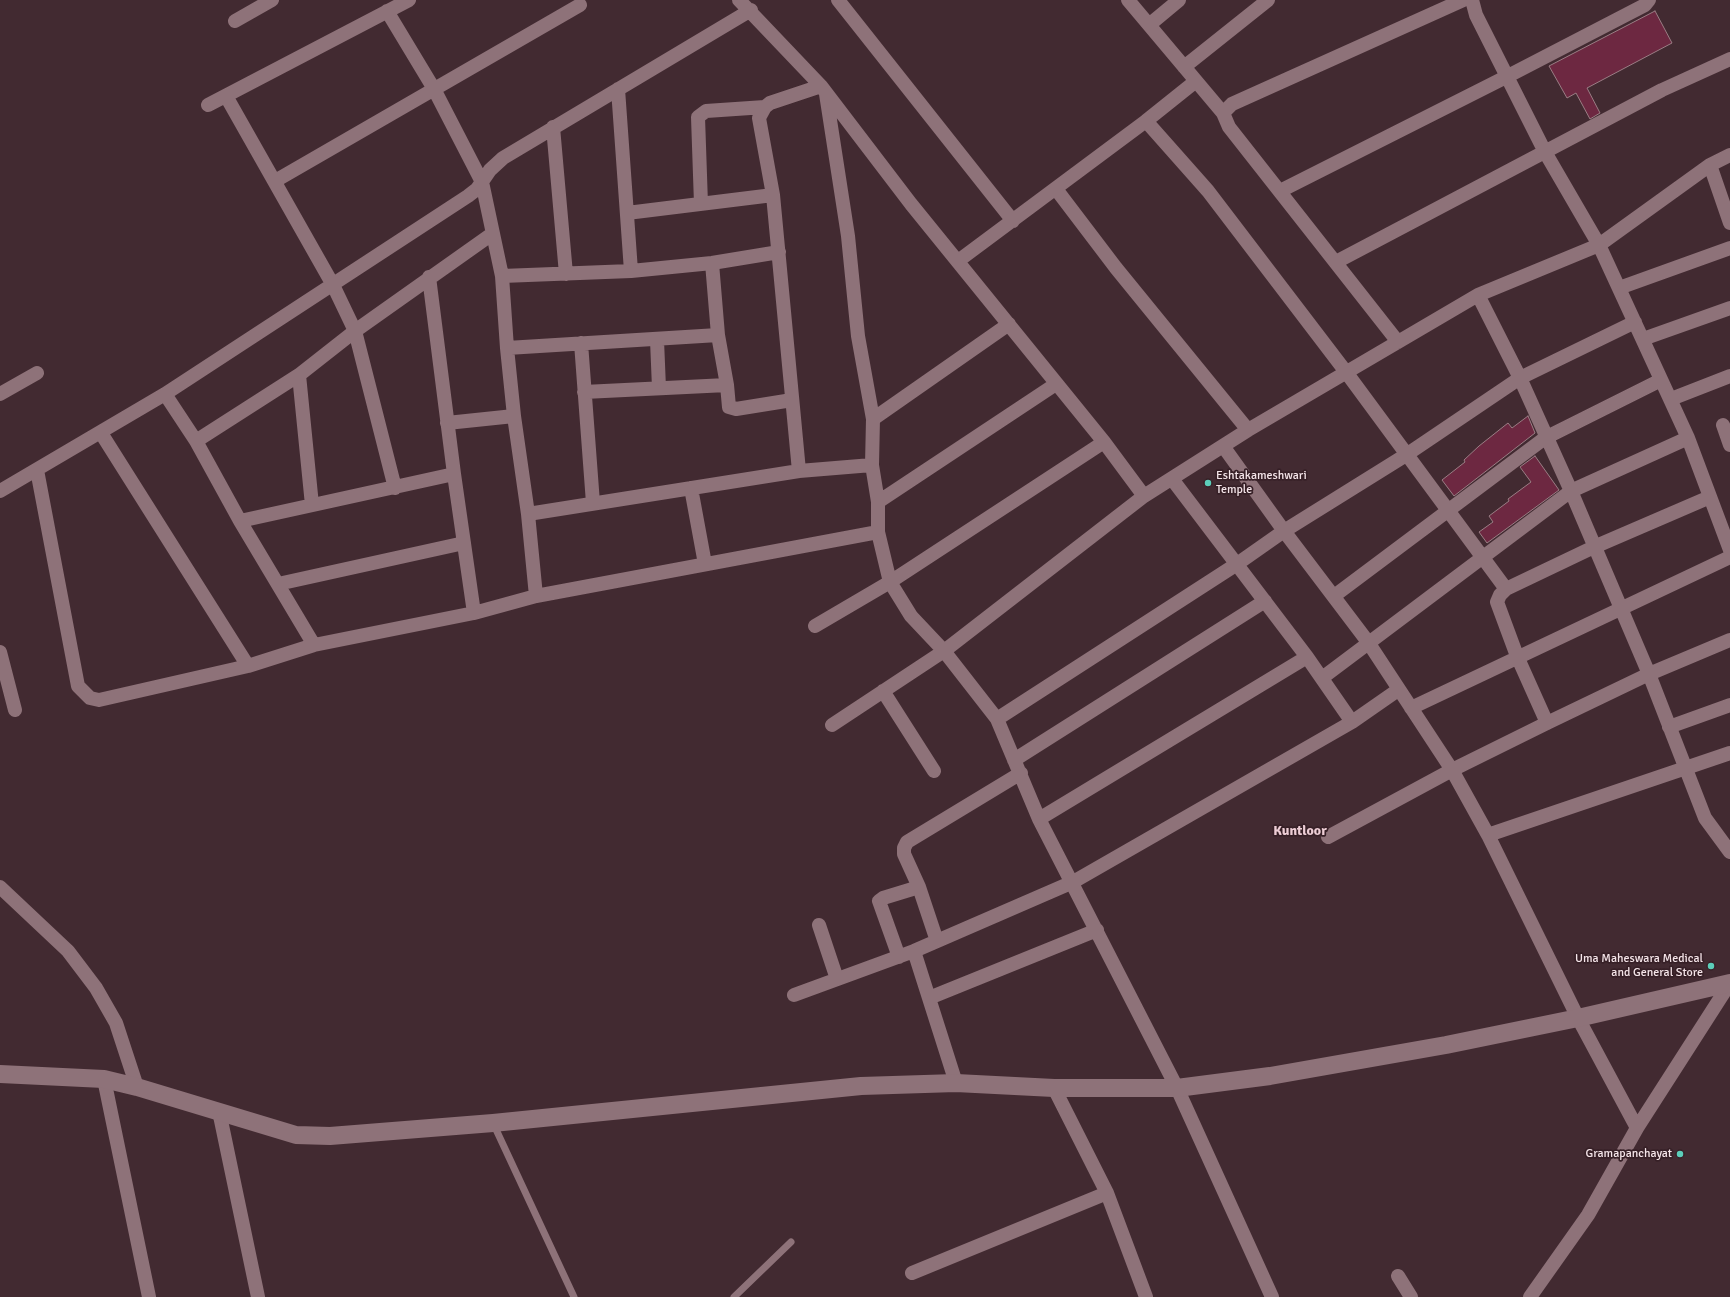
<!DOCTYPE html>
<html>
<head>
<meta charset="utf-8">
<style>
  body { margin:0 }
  canvas { display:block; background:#422a31 }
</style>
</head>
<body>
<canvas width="1730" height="1297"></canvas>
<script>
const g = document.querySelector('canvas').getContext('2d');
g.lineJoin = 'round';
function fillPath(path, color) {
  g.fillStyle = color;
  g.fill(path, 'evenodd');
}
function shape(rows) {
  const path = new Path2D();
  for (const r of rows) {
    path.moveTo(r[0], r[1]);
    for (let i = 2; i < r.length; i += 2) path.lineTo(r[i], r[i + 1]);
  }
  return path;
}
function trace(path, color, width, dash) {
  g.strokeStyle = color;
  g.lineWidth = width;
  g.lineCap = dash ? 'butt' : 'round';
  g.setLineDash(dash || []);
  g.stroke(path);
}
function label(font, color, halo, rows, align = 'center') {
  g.font = font + ' Signika,sans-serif';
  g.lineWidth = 3.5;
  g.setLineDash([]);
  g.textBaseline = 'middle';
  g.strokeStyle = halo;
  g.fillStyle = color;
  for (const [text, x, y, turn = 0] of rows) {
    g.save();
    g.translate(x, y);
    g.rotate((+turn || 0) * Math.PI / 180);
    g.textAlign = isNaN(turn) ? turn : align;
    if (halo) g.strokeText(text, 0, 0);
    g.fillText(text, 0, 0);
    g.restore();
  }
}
const building = shape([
  [1655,11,1672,43,1587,88,1600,113,1590,119,1576,93,1567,98,1549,66,1655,11],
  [1528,416,1535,433,1454,496,1442,480,1465,462,1464,460,1479,446,1508,423,1512,428,1528,416],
  [1535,456,1559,490,1487,543,1479,532,1493,522,1489,516,1509,501,1508,499,1531,482,1520,467,1535,456]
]);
const service = shape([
  [493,1123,574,1297],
  [734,1297,791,1242]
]);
const minor = shape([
  [739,0,821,86,911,204,1104,442,1144,496],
  [838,0,1013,221],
  [1128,0,1223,113],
  [1472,0,1476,15,1545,152,1599,245,1688,438,1730,550],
  [387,11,434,89,482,182,502,276,507,348,514,416,528,514,536,596],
  [235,21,272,0],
  [1149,25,1179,0],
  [1184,67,1268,0],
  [618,89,631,271],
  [826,94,848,236,858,336,873,419,872,465,878,502,878,532,890,582,911,616,944,651,997,719,1039,819,1177,1088,1272,1297],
  [226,96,333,285,355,331,395,488],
  [208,105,409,0],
  [1146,121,1208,191,1346,372,1506,589],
  [553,127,566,274],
  [1710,165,1730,223],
  [275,181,580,5],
  [1056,189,1116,268,1248,430],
  [1280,191,1508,76,1645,5,1649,0],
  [701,204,698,117,706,111,765,107],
  [627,213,773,195],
  [958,261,1146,121,1196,81],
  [1336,262,1662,90,1730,59],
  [712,263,718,335,727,385,729,407,736,409,792,400],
  [502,276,631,271,712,263,779,252],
  [429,277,454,474,474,613],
  [1619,288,1730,248],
  [1478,295,1520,378,1571,491,1649,674,1705,818,1730,852],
  [1643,339,1730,308],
  [657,340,659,388],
  [1398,342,1229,127,1223,113,1232,104,1463,0],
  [581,343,593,503],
  [507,348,718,335],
  [299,375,312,505],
  [584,392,727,385],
  [0,394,37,373],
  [165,394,196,441,240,521,314,645],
  [1671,399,1730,376],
  [873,419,1009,324],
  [447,423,514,416],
  [1723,425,1730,445],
  [101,433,248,666],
  [196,441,299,375,355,331,492,234],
  [1223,446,1284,531,1368,642,1452,770,1488,835,1578,1018,1637,1128],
  [37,470,78,686,90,698,99,700,248,666,314,645,474,613,536,596,878,532],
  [799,471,773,195,759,118,765,107,770,103,821,86],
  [1172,479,1307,657,1352,722],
  [691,488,705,564],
  [0,491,165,394,468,196,477,189,490,170,503,158,751,10],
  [878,502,1056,384],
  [528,514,799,471,872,465],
  [240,521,454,474],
  [278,584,464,543],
  [1334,596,1545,438,1661,380],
  [815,626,890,582,1104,442],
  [0,652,15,710],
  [1322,678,1571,491,1688,438],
  [883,691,934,771],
  [1411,708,1730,557],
  [997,719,1237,564,1284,531,1406,455,1520,378,1635,322],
  [1547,723,1517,656,1497,602,1500,595,1506,589,1594,547,1710,497],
  [832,725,944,651,1144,496,1248,430,1478,295,1599,245,1710,165,1730,155],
  [1669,727,1730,705],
  [1014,760,1265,601],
  [1039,819,1307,657],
  [1488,835,1730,753],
  [1328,837,1452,770,1547,723,1649,674,1730,640],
  [0,887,68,951,96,988,116,1023,137,1087],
  [819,925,837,979],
  [937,941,919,887,904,854,904,848,907,842,1021,773],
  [914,951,956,1083],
  [899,957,879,901,883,898,919,887],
  [794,995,914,951,1073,882,1352,722,1398,690],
  [929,998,1097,930],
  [104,1079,149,1297],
  [1054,1088,1107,1193,1146,1297],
  [219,1111,258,1297],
  [912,1273,1107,1193],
  [1398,1276,1411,1297],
  [1530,1297,1588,1215,1637,1128,1730,983]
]);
const tertiary = shape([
  [0,1074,104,1079,137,1087,296,1135,330,1136,493,1123,861,1086,956,1083,1054,1088,1177,1088,1270,1076,1446,1045,1578,1018,1730,983]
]);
const markers = [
  [1208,483,4,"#5cceba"],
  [1711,966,4,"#5cceba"],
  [1680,1154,4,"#5cceba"]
];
const poiNames = [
  ["Eshtakameshwari",1216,476,"left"],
  ["Temple",1216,490,"left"],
  ["Uma Maheswara Medical",1703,959],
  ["and General Store",1703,973],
  ["Gramapanchayat",1672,1154]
];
const quarterNames = [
  ["Kuntloor",1300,831]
];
fillPath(building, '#6d2841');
trace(building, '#9a7d84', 1);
trace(service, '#8e7279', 7);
trace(minor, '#8e7279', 14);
trace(tertiary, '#8e7279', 18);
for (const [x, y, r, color] of markers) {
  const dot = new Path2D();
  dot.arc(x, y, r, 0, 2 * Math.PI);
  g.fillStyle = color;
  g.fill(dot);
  trace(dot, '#372027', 1.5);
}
label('12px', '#f5e5e9', '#372027', poiNames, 'right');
label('bold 14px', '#edcdd5', '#372027', quarterNames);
</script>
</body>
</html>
